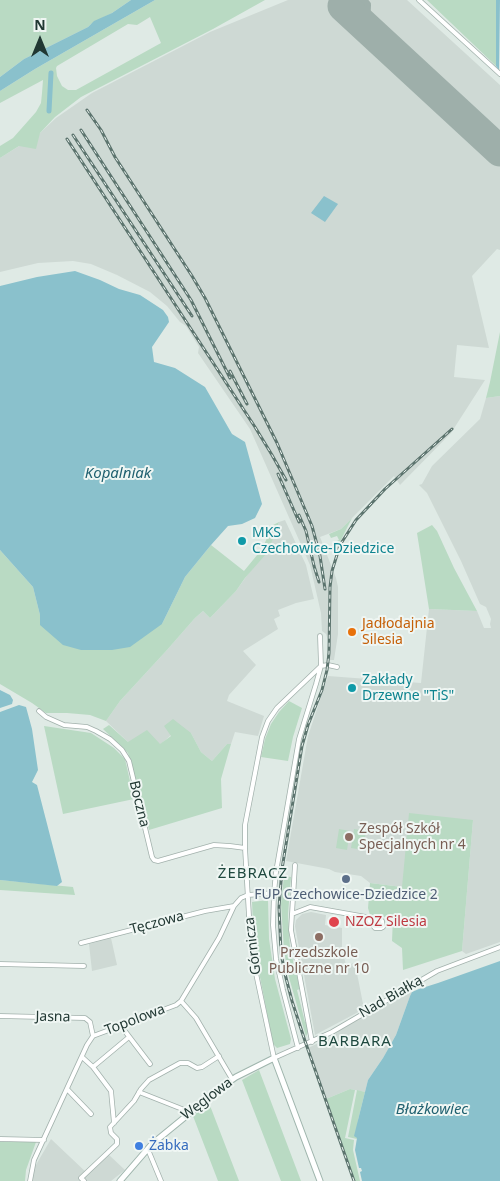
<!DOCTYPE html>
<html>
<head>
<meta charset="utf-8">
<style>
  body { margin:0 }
  #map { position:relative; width:500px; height:1181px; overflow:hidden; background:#dfeae5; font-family:"Noto Sans",sans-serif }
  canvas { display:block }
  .north { position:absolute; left:15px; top:15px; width:50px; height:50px; -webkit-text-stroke:4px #eff6f3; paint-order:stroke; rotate:0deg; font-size:14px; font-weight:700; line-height:20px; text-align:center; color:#213833 }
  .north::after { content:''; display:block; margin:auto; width:18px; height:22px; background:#213833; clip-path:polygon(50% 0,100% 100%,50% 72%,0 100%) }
</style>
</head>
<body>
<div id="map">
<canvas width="500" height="1181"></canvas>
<div class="north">N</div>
</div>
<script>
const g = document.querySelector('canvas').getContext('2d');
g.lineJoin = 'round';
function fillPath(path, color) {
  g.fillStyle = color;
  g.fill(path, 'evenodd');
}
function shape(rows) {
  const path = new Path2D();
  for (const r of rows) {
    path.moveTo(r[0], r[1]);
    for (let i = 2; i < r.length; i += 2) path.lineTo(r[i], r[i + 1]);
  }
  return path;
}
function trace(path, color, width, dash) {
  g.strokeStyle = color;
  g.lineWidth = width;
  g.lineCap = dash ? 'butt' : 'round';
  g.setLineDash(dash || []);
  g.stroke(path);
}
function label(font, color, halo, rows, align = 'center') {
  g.font = font + ' "Noto Sans",sans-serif';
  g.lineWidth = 4;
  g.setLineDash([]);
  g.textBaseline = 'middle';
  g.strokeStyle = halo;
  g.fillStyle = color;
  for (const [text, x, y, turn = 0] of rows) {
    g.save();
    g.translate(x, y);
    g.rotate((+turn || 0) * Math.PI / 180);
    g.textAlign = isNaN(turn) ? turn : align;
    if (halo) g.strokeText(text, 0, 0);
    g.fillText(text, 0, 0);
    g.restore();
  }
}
const built = shape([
  [288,0,407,0,500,85,500,250,497,249,472,276,489,348,457,345,454,377,485,380,451,433,400,485,394,476,341,529,320,537,336,578,338,587,338,634,334,660,330,660,327,659,328,640,326,634,322,631,321,613,310,565,250,429,198,353,199,347,186,326,180,322,167,306,150,292,117,275,91,264,73,261,38,263,0,272,0,158,40,133,56,118,92,93,210,32],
  [500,396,500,942,466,954,462,951,473,820,402,887,370,883,361,876,335,872,329,869,286,861,308,736,328,676,421,683,429,609,477,611,484,628,491,628,490,624,491,619,486,607,480,604,461,561,427,493,419,485,422,484,432,466,480,419,486,398],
  [285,520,306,565,314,599,296,603,278,610,280,616,274,619,278,629,243,651,256,665,229,695,227,701,264,716,258,736,235,732,231,744,227,744,212,761,201,752,191,733,171,735,160,745,128,742,106,721,120,701,167,650,195,618,203,611,210,618,236,591,273,539,279,522],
  [311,912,326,915,325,925,342,928,342,949,346,965,355,963,364,1009,315,1035,295,926,296,920,302,914],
  [111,938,117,965,92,971,89,944],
  [412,992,410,996,396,1035,383,1058,368,1080,365,1092,350,1089,326,1099,308,1048,333,1036,340,1030,390,1002],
  [51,1139,88,1174,108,1154,125,1170,111,1181,32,1181,33,1170]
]);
const green = shape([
  [0,0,131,0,112,13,91,24,88,27,24,59,0,77],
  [155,0,265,0,213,29,81,97,55,117,40,133,36,149,19,146,0,158,0,146,13,138,36,112,41,103,42,93,43,80,0,103,0,91,35,69],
  [150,17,161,43,76,90,68,90,62,86,57,76,56,68,57,66,128,24,137,25],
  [427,0,496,0,496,66],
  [500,332,500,396,486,398,490,382],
  [352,518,339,544,337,551,333,543,339,540,337,536,331,538,329,534,341,529],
  [279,522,273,539,266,554,245,578,236,591,210,618,203,611,195,618,167,650,120,701,106,721,90,715,67,713,46,713,32,703,0,684,0,550,33,587,40,615,40,624,162,624,185,577,211,545,244,571,262,549,273,525],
  [432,525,437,531,454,568,477,611,429,609,417,533],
  [289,701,302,708,293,737,288,761,261,757,265,739,271,724,279,712],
  [173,719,191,733,201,752,212,761,227,744,231,744,221,779,222,808,149,830,128,753,103,729,109,725,128,742,147,730,160,744,171,736,164,726],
  [44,726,91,733,114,748,125,759,134,799,63,814],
  [409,813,473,820,462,951,403,970,402,948,392,941,393,918,370,915,368,908,370,883,402,887],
  [339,829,350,831,347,850,336,848],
  [354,829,366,831,363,850,351,848],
  [284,876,291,877,288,914,290,948,300,989,297,990,305,1022,307,1022,308,1032,306,1037,288,974,284,950,281,904],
  [0,880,73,887,75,895,0,890],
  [268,900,269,939,275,979,291,1039,290,1044,277,1048,273,1044,259,972,254,943,252,902],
  [259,1070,301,1181,281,1181,242,1080],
  [350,1089,355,1090,345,1138,354,1140,353,1150,360,1181,355,1181,326,1099],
  [357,1090,365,1092,358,1120,357,1139,348,1137],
  [209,1103,239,1181,218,1181,193,1116],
  [0,1142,36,1142,26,1170,25,1181,0,1181]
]);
const water = shape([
  [131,0,155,0,35,69,0,91,0,77,24,59,88,27,94,21,112,13],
  [496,0,500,0,499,70,496,66],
  [324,196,338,204,325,222,311,213],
  [75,271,100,280,119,289,140,295,163,310,168,317,169,322,152,347,154,362,175,368,205,387,232,434,245,442,262,504,255,518,242,524,228,526,211,545,185,577,162,624,130,647,112,650,81,650,63,645,40,625,40,615,33,587,0,550,0,286,37,277],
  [0,690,10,695,13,700,12,704,0,708],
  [19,705,26,707,32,729,38,770,32,782,37,785,62,882,57,886,0,880,0,712],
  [500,961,500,1181,362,1181,360,1172,362,1171,361,1168,359,1168,355,1150,357,1138,354,1136,368,1080,383,1058,396,1035,410,996,412,992,419,989,438,983]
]);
const canal = shape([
  [49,111,51,73]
]);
const taxiway = shape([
  [359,0,365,5,364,26],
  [345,8,353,0]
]);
const runway = shape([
  [343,6,500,151]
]);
const street = shape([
  [419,0,500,74],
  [321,666,277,708,268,721,262,737,245,825,245,848,251,950,274,1058,332,1032,437,971,500,947],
  [321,666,328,665,337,667],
  [39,711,46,717,64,725,87,727,96,731,110,739,122,750,129,761,152,857,154,860,158,861,214,845,230,846,245,848],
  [295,865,291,930,312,1042],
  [292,914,310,907,366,917,367,918,378,919,382,921,383,927,381,928,375,928,367,918],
  [81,943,205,911,234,906],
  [0,964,84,966],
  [181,1001,196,1018,232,1079],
  [0,1016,85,1018,90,1022,93,1036],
  [121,1026,150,1064],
  [298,1048,283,990,276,959,273,925,274,893,276,872,299,739,316,684,321,666,320,636],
  [82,1057,93,1067,111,1091,114,1123],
  [93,1067,129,1037],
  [67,1089,91,1114],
  [139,1092,177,1107,187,1111,189,1113],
  [0,1139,44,1140],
  [147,1150,149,1152,161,1181],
  [30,1181,34,1160,87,1045,93,1036,176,1005,181,1001,219,938,234,906,241,898,248,895,274,893],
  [84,1181,81,1178,117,1144,117,1139,111,1133,110,1127,134,1101,141,1089,149,1080,180,1063,188,1063,197,1068,202,1067,219,1056]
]);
const secondary = shape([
  [120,1181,152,1144,223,1086,236,1077,274,1058,320,1181]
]);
const rail = shape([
  [87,110,101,130,115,157,192,276,205,298,277,443,312,526,320,556,325,589],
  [81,130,191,300,230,378],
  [73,135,192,316],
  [67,139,255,427,272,455,286,480],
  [230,371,247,404],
  [278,474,299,522],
  [299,515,306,531,314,566,319,582],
  [354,1181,305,1041,292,1001,285,974,281,953,279,907,282,869,302,746,308,725,322,690,327,670,329,653,330,587,332,571,340,545,356,520,385,489,452,429]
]);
const markers = [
  [242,541,5,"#0f9aa8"],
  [352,632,5,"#e8710a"],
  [352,688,5,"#0f9aa8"],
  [349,837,5,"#8d6e63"],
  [346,879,5,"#5c6f8a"],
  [334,922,6,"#e0444e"],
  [319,937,5,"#8d6e63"],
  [139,1146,5,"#3f7fe0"]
];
const cultureNames = [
  ["MKS",252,533],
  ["Czechowice-Dziedzice",252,549],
  ["Zakłady",362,680],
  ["Drzewne \"TiS\"",362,696]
];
const foodNames = [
  ["Jadłodajnia",362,624],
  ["Silesia",362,640]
];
const streetNames = [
  ["Boczna",139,804,76],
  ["Tęczowa",157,923,-15],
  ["Górnicza",253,946,-97],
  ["Nad Białką",391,997,-30],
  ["Jasna",53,1017,1],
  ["Topolowa",135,1020,-21],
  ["Węglowa",207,1099,-37]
];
const educationNames = [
  ["Zespół Szkół",359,829],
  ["Specjalnych nr 4",359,845],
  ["Przedszkole",319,953,"center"],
  ["Publiczne nr 10",319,969,"center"]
];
const serviceNames = [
  ["FUP Czechowice-Dziedzice 2",346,895]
];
const healthNames = [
  ["NZOZ Silesia",345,922]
];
const shopNames = [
  ["Żabka",149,1146]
];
const waterNames = [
  ["Kopalniak",118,474],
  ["Błażkowiec",432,1110]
];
const neighbourhoodNames = [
  ["ŻEBRACZ",253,874],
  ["BARBARA",355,1042]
];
fillPath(built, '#ced9d4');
fillPath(green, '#b9dac3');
fillPath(water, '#8ac1cc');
trace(canal, '#8ac1cc', 5);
trace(taxiway, '#9eafaa', 12);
trace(runway, '#9eafaa', 31);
trace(street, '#a2b1ac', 5.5);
trace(secondary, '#9fb5ad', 7);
trace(street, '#fff', 4);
trace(secondary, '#fff', 5);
trace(rail, '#5c746e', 3);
trace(rail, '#eff6f3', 1, [4]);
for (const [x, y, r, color] of markers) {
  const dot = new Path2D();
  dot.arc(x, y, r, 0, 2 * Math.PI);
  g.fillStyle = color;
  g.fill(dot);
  trace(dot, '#eff6f3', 2);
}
label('14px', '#0d838f', '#eff6f3', cultureNames, 'left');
label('14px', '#c56008', '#eff6f3', foodNames, 'left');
label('14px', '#213833', '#eff6f3', streetNames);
label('14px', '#785e54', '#eff6f3', educationNames, 'left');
label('14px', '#4e5e75', '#eff6f3', serviceNames);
label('14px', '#be3a42', '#eff6f3', healthNames, 'left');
label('14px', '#366cbe', '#eff6f3', shopNames, 'left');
label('italic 15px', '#206170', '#eff6f3', waterNames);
g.letterSpacing = '1px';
label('15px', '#1f493f', '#eff6f3', neighbourhoodNames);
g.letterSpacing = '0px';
</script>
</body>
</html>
